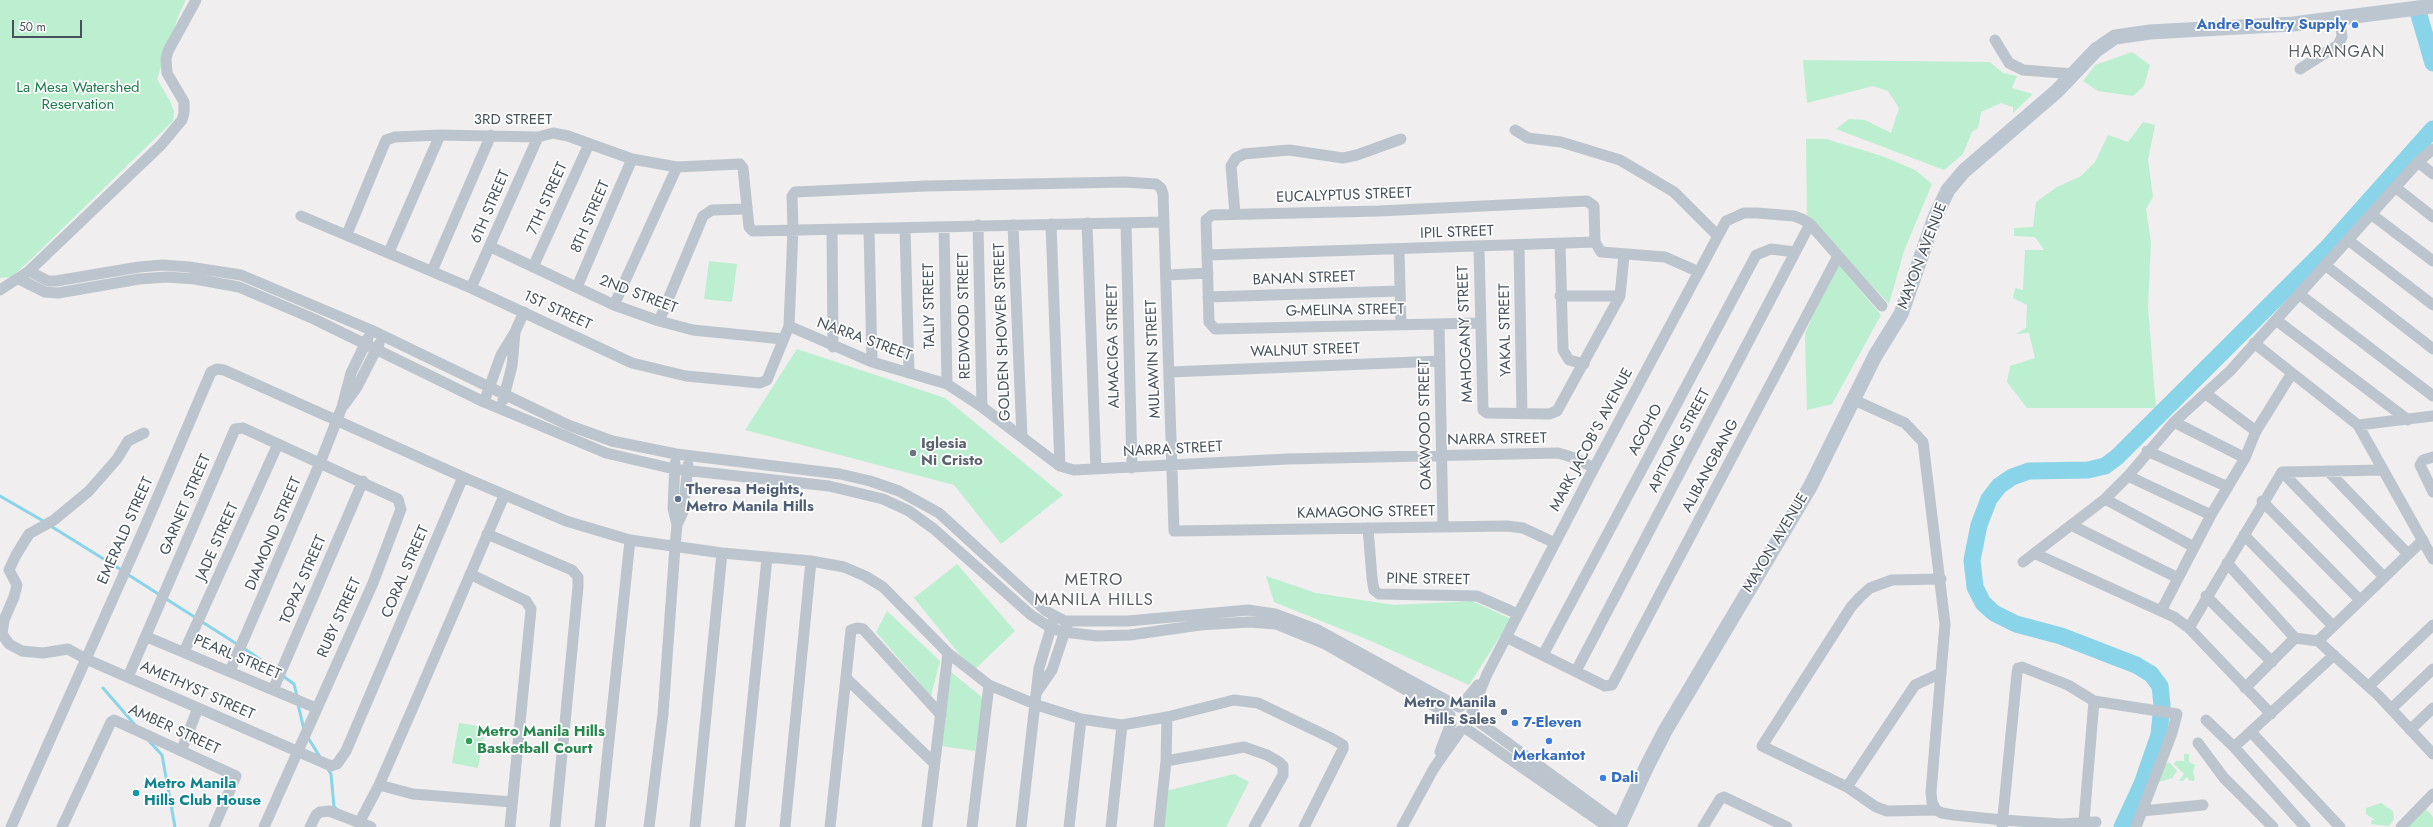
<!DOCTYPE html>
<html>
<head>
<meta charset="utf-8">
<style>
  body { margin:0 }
  #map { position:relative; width:2433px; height:827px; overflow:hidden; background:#f0eeee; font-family:Jost,sans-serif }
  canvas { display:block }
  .scale { position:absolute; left:12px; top:20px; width:70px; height:18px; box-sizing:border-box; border:2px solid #46515b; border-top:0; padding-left:5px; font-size:12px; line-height:14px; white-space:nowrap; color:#46515b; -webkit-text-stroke:3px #fff; paint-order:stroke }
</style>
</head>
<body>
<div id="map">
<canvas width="2433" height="827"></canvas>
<div class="scale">50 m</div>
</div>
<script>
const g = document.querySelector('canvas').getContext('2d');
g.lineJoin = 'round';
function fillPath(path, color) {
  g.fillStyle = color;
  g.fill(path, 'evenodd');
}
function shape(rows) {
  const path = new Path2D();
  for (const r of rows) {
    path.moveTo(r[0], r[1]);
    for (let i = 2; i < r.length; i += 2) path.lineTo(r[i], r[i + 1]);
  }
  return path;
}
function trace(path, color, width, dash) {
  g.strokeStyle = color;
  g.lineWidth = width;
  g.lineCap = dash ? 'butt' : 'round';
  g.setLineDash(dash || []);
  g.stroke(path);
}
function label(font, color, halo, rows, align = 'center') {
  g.font = font + ' Jost,sans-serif';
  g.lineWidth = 3.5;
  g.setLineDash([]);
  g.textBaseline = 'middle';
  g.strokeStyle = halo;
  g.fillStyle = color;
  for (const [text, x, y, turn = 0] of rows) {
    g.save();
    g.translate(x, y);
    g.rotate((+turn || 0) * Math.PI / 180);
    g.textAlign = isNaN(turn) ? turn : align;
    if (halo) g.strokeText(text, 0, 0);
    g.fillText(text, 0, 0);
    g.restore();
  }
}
const green = shape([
  [0,0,186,0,179,14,157,79,171,103,174,111,173,121,27,263,11,277,0,278],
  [2132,52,2150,65,2144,86,2133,96,2098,91,2083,81,2095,65],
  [1803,60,1990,62,2003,73,2017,76,2012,88,2033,94,2013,113,2013,107,2001,103,1981,112,1978,128,1972,132,1963,154,1944,170,1836,129,1849,119,1865,120,1891,133,1899,108,1888,91,1873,86,1807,103],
  [2143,122,2155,125,2148,160,2153,197,2146,209,2151,242,2148,307,2156,408,2027,408,2007,382,2010,366,2035,358,2029,333,2016,334,2026,328,2027,305,2013,298,2015,288,2023,290,2025,250,2044,250,2035,237,2014,236,2014,228,2033,227,2036,202,2057,187,2081,176,2095,162,2108,135,2128,142],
  [1806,139,1826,139,1882,156,1915,170,1932,184,1904,251,1889,304,1826,236,1807,218],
  [709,261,737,264,732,302,704,299],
  [1839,265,1881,315,1832,404,1807,410,1805,334,1815,310],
  [797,349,945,398,1063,495,1001,544,954,485,745,430],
  [957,564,1015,631,973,671,914,598],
  [1266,576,1316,593,1394,605,1472,601,1511,619,1469,685,1371,641,1274,602],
  [887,611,940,661,931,696,876,632],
  [951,672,983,698,975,751,941,746],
  [459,723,486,727,478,768,452,763],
  [2184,754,2189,754,2189,762,2195,765,2193,772,2195,780,2193,781,2190,781,2187,777,2183,781,2179,781,2184,774,2174,764,2176,761,2184,761],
  [2169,762,2177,771,2172,778,2159,782,2160,767],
  [1234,774,1249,782,1226,827,1163,827,1166,791],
  [2381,803,2393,811,2394,820,2389,826,2371,824,2372,820,2375,820,2366,814,2366,808],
  [2426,809,2433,817,2433,827,2403,827]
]);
const stream = shape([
  [0,496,45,522],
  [49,525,123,571],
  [127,574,251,653,294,684,297,696],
  [103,688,136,726],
  [298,704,304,730],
  [307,736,320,757],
  [149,741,162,755,175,827],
  [327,768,331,774,334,807,338,810]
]);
const river = shape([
  [2419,15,2433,63],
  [2122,827,2142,784,2159,735,2162,705,2160,686,2151,674,2136,665,2061,636,2016,624,1994,613,1983,603,1975,587,1972,560,1979,525,1989,499,1999,486,2012,477,2029,471,2088,470,2105,466,2117,457,2327,248,2433,129]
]);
const minor = shape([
  [1995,40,2009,63,2023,70,2074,74],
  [2300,69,2338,45,2342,37,2340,19],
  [1515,130,1528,138,1561,142,1620,160,1674,192,1718,236],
  [2418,162,2433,174],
  [2395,187,2433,217],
  [1235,214,1231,166,1236,158,1244,154,1289,150,1343,158,1357,155,1401,139],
  [2371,214,2433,261],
  [301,216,471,288,632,363,686,376,760,383,767,380,789,326,793,230,792,196,795,192,926,186,1125,182,1156,184,1161,188,1163,194,1174,531,1507,526,1523,528,1555,543],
  [1087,223,1096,469],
  [1126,223,1132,468],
  [1051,224,1060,466],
  [978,225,982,407],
  [1013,225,1022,437],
  [944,227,947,384],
  [905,228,909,373],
  [869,229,872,362],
  [832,230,833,347],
  [347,234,386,140,395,137,440,135,538,137,553,133,568,136,632,159,677,167,740,164,743,168,749,227,753,231,1164,222],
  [2348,240,2433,305],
  [1560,244,1563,350,1569,360,1584,364],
  [1519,246,1522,414],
  [491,247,614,305,659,321,693,330,783,339],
  [1479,248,1483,410,1487,413,1549,414,1557,411,1620,296,1624,255],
  [1399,250,1401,324],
  [389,252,440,135],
  [1207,255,1595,242,1601,252,1665,257,1699,272],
  [2325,265,2433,349],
  [533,267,589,144],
  [29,271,48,281,56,281,139,267,163,265,189,267,241,275,371,330,568,425,612,441,676,454,840,474,870,481,899,491,939,513,1046,611,1065,621,1128,621,1248,610,1275,614,1318,630,1459,707],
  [432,271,491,135],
  [1167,275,1208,273],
  [19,279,45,292,58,293,139,279,167,277,195,279,239,287,314,319,484,402,606,453,674,469,829,486,883,499,909,511,934,529,1031,615,1051,628,1064,632,1097,636,1130,635,1200,625,1249,622,1276,624,1325,644,1450,715],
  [577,287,632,159],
  [471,288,538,137],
  [0,290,29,271,161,145,182,120,184,113,184,102,167,73,166,59,168,51,196,0],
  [2299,294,2433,396],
  [1560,296,1620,296],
  [1208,297,1400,291],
  [614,305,677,167],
  [2276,320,2408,420],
  [659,321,703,216,712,210,747,209],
  [1479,323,1215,329,1209,322,1206,220,1212,215,1379,211,1587,201,1594,206,1595,242],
  [1439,324,1443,526],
  [789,326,872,362,947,384,982,407,1060,466,1074,470,1287,459,1558,453,1575,458,1594,468],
  [2254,343,2358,425,2433,559],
  [1170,372,1440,361],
  [2206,394,2256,431],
  [1852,399,1905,423,1923,442,1945,624,1931,792,1932,802,1936,810],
  [503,400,512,366,515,332],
  [484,402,501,355,515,332,524,312],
  [344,405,357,387,379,344],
  [2174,422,2245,458],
  [2358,425,2433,416],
  [2147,451,2228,487],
  [2433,457,2423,460,2420,465,2433,492],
  [2328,471,2408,554],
  [2282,472,2384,577],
  [2128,476,2211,515],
  [463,477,566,521,630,540,722,553,811,561,844,567,865,576,883,587,948,653,989,685,1037,705,1081,719,1122,725,1167,717,1234,700,1258,703,1331,738,1343,745,1343,749,1304,827],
  [2105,499,2194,547],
  [2262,501,2360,600],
  [677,525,683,512,688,465],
  [2071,525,2178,578],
  [1368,528,1372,578,1374,590,1379,594,1477,596,1518,614],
  [487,534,572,570,578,577,578,587,555,827],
  [2244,535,2333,626],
  [2036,554,2174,617,2189,628,2271,714],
  [2023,562,2105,499,2128,476,2174,422,2230,371,2418,162,2433,149],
  [2227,563,2295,638,2318,641,2379,696,2433,754],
  [470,574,526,601,531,609,510,827],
  [1941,579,1892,580,1870,588,1860,597,1851,607,1762,746,1847,787,1876,807,1887,811,1936,810,1942,813,1954,815,2003,820,2061,824,2096,822],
  [2206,596,2272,662],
  [2161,611,2211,515,2245,458,2256,431,2292,373],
  [2189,628,2282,472,2383,470],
  [147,637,316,708],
  [1506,637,1605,686,1612,685,1838,256],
  [2318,641,2423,540],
  [184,652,278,444],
  [1543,655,1756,255,1771,249,1795,252],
  [230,671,320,463,342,407,351,373,368,338],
  [1576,671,1810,224],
  [128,677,235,429,243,428,398,499,401,509,373,583,264,827],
  [847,679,934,763],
  [2369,686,2433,625],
  [2245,688,2295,638],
  [273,690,363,481],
  [1037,692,1052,670,1067,625],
  [1461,706,1478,685],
  [2391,709,2433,669],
  [1472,711,1487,674,1594,468,1726,221,1744,213,1757,213,1794,216,1802,219,1810,224,1882,306],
  [1475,719,1620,825],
  [2206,720,2234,747,2305,827],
  [1468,730,1608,827],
  [2410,730,2433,708],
  [2251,732,2340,827],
  [2198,743,2224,778,2273,827],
  [2234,747,2334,655],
  [182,749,198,708],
  [1440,752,1451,723],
  [1166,761,1244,747,1267,755,1279,762,1283,766,1283,775,1254,827],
  [379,785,413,794,512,802],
  [1847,787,1915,685,1941,673],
  [2142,811,2203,805],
  [2084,821,2094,701],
  [359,823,379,785,411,712,504,496],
  [2002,826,2017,673,2018,668,2022,667,2068,685,2094,701,2177,714,2172,733,2136,827],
  [11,827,86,659,143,531,211,372,217,369,224,370,463,477,346,751,337,764,331,766,86,659,68,649,43,653,22,651,9,644,2,634,4,620,14,597,17,585,9,570,16,555,29,534,54,520,89,491,117,459,128,441,144,433],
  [62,827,111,722,114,720,236,776,214,827],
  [310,827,316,815,320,812,329,811,371,827],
  [600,827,630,540],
  [649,827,663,714,675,547,677,525,673,508,675,463],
  [695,827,722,553],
  [740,827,767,558],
  [785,827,811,561],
  [830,827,851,630,857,628,863,629,941,715],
  [927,827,948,653],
  [972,827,989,685],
  [1021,827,1039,668,1053,621],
  [1069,827,1081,719],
  [1111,827,1122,725],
  [1159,827,1166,761,1167,717],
  [1402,827,1434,768,1460,731],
  [1703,827,1720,799,1724,797,1787,827],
  [2401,827,2433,794]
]);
const secondary = shape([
  [1619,827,1647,766,1665,731,1810,487,1875,356,1901,314,1935,217,1948,190,1964,171,2057,91,2096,50,2115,37,2150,32,2293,24,2433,6]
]);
const markers = [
  [2355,25,4,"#3f7fe0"],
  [913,453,4,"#6b7280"],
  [678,499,4,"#5c6f8a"],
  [1504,712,4,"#5c6f8a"],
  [1515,723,4,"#3f7fe0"],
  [469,741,4,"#2e9e5b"],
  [1549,741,4,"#3f7fe0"],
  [1603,778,4,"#3f7fe0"],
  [136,793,4,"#0f9aa8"]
];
const shopNames = [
  ["Andre Poultry Supply",2347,25,"right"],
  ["7-Eleven",1523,723],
  ["Merkantot",1549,756,"center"],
  ["Dali",1611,778]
];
const parkNames = [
  ["La Mesa Watershed",78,88],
  ["Reservation",78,105]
];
const streetNames = [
  ["3RD STREET",513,120],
  ["EUCALYPTUS STREET",1344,196,-2],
  ["7TH STREET",548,199,-66],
  ["6TH STREET",491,207,-67],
  ["8TH STREET",591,217,-67],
  ["IPIL STREET",1457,233,-2],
  ["MAYON AVENUE",1923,256,-69],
  ["BANAN STREET",1304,279,-2],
  ["2ND STREET",638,295,21],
  ["TALIY STREET",930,306,-91],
  ["1ST STREET",557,311,25],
  ["G-MELINA STREET",1345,311,-1],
  ["REDWOOD STREET",965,316,-91],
  ["YAKAL STREET",1506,330,-91],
  ["GOLDEN SHOWER STREET",1003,332,-92],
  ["MAHOGANY STREET",1466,334,-92],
  ["NARRA STREET",864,340,20],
  ["ALMACIGA STREET",1114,346,-91],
  ["WALNUT STREET",1305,351,-2],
  ["MULAWIN STREET",1154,359,-92],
  ["OAKWOOD STREET",1426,425,-91],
  ["AGOHO",1646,430,-62],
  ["NARRA STREET",1497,440,-1],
  ["MARK JACOB'S AVENUE",1592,440,-62],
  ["APITONG STREET",1680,441,-62],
  ["NARRA STREET",1173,450,-3],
  ["ALIBANGBANG",1711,466,-62],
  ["GARNET STREET",186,505,-67],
  ["KAMAGONG STREET",1366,513,-1],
  ["EMERALD STREET",126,531,-66],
  ["DIAMOND STREET",274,534,-67],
  ["JADE STREET",218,542,-66],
  ["MAYON AVENUE",1776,543,-59],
  ["CORAL STREET",406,572,-67],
  ["TOPAZ STREET",304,580,-67],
  ["PINE STREET",1428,580,1],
  ["RUBY STREET",340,618,-66],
  ["PEARL STREET",237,658,23],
  ["AMETHYST STREET",197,691,24],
  ["AMBER STREET",174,730,25]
];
const worshipNames = [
  ["Iglesia",921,444],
  ["Ni Cristo",921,461]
];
const serviceNames = [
  ["Theresa Heights,",686,490],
  ["Metro Manila Hills",686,507],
  ["Metro Manila",1496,703,"right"],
  ["Hills Sales",1496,720,"right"]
];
const leisureNames = [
  ["Metro Manila Hills",477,732],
  ["Basketball Court",477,749]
];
const cultureNames = [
  ["Metro Manila",144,784],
  ["Hills Club House",144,801]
];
const neighbourhoodNames = [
  ["HARANGAN",2337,53]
];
const quarterNames = [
  ["METRO",1094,581],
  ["MANILA HILLS",1094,601]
];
fillPath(green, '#bceed0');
trace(stream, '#8ad4ea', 3);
trace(river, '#8ad4ea', 17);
trace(minor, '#bcc5cd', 11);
trace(secondary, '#bcc6d1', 15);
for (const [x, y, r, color] of markers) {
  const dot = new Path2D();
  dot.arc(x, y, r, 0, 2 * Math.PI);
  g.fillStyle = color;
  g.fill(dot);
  trace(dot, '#fff', 1.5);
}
label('bold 15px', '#366cbe', '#fff', shopNames, 'left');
label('15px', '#197a4b', '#fff', parkNames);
label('15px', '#46515b', '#fff', streetNames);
label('bold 15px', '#5b616d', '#fff', worshipNames, 'left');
label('bold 15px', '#4e5e75', '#fff', serviceNames, 'left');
label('bold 15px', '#27864d', '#fff', leisureNames, 'left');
label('bold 15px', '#0d838f', '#fff', cultureNames, 'left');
g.letterSpacing = '1px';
label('16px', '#5a5e63', '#fff', neighbourhoodNames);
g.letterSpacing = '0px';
g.letterSpacing = '1px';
label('17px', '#5a5e63', '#fff', quarterNames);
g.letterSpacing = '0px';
</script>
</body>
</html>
